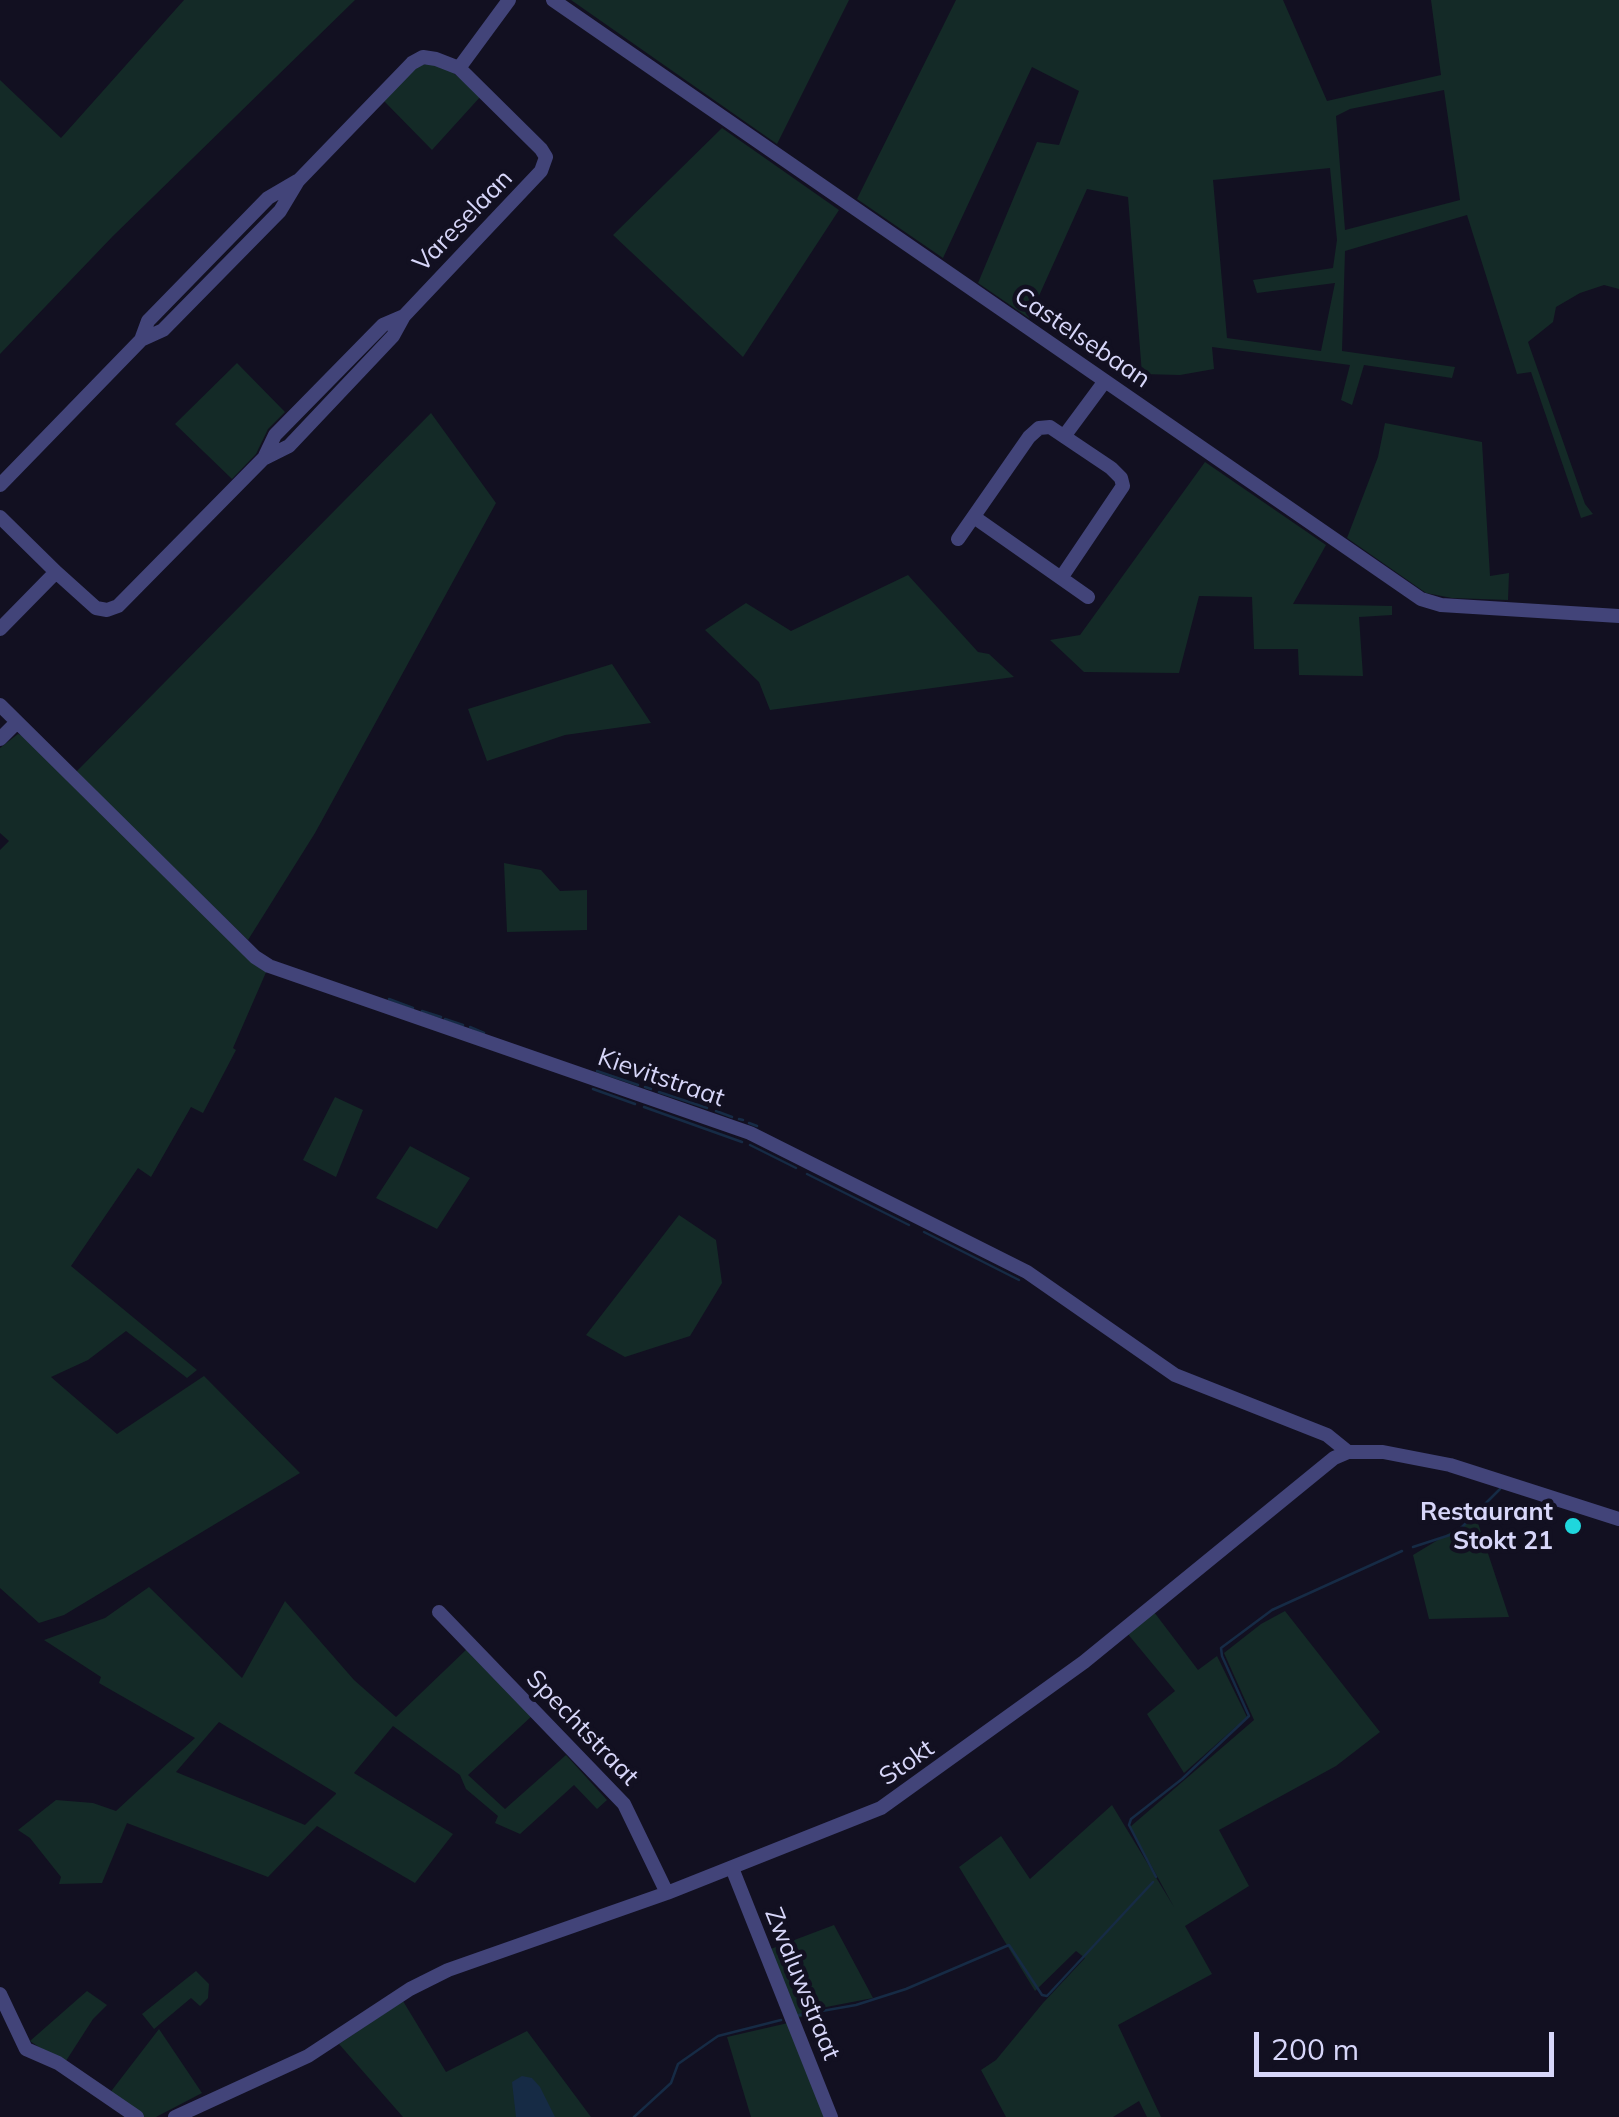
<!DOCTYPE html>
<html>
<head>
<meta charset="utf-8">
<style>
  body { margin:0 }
  #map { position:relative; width:1619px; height:2117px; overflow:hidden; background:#121021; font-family:Mulish,sans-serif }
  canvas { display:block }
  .scale { position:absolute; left:1254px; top:2032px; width:300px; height:45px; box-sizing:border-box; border:5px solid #d7d6f9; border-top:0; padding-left:12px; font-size:30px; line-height:35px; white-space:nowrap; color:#d7d6f9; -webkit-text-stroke:8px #121021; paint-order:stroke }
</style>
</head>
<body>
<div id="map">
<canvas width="1619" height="2117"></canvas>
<div class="scale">200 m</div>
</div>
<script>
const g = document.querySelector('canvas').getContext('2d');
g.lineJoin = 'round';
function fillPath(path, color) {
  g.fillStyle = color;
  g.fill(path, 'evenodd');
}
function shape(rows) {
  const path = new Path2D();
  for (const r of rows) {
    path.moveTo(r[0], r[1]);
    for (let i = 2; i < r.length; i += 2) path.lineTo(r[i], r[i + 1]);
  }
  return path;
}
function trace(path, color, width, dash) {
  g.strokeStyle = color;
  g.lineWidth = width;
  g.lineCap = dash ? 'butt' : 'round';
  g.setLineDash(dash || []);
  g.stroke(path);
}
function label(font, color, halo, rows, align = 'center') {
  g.font = font + ' Mulish,sans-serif';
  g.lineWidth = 9;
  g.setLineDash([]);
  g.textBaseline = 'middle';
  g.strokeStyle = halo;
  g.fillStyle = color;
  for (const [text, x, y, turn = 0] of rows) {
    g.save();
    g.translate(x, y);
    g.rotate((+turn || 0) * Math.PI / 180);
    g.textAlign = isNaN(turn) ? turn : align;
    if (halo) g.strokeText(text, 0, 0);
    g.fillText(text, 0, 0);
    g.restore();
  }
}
const green = shape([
  [184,0,355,0,113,236,0,354,0,80,61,138],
  [571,0,849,0,777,144],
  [956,0,1283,0,1327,101,1441,75,1431,0,1619,0,1619,289,1604,285,1580,293,1556,307,1553,322,1528,342,1585,504,1593,514,1581,518,1531,372,1517,374,1467,215,1345,251,1342,351,1455,367,1452,378,1364,365,1352,405,1341,400,1350,365,1212,347,1214,369,1180,375,1142,374,1128,197,1087,189,1029,318,978,283,1037,142,1059,145,1079,91,1032,67,943,258,857,199],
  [1444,90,1460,200,1345,230,1336,116,1350,109],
  [1330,168,1337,240,1333,268,1253,280,1257,293,1335,283,1321,351,1227,338,1213,180],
  [430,63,451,71,481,96,432,150,383,100,418,66],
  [722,128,839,210,743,357,613,235],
  [237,363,285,412,268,429,256,454,232,479,175,424],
  [431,413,496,503,315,833,248,940,75,773],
  [1385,423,1482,442,1490,576,1509,573,1508,600,1452,598,1426,593,1347,538,1378,457],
  [1205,462,1326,545,1293,604,1392,606,1392,615,1359,617,1363,676,1299,675,1298,649,1254,649,1252,597,1199,596,1179,673,1084,672,1050,640,1080,635],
  [908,575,978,652,989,654,1014,677,770,710,759,682,705,630,746,603,791,631],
  [612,664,651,723,565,735,487,761,468,709],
  [18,734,23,736,267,970,233,1048,236,1050,203,1113,191,1107,151,1177,138,1168,71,1266,197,1370,187,1378,126,1331,88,1360,51,1377,117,1434,204,1376,300,1473,64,1615,39,1623,0,1588,0,850,9,841,0,833,0,748],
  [504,863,541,870,560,891,587,890,587,930,507,932],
  [335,1097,363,1110,336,1177,303,1160],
  [410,1146,470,1178,437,1229,376,1198],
  [679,1215,716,1240,722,1283,690,1336,625,1357,586,1335],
  [1476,1517,1509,1617,1429,1619,1413,1555],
  [149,1587,242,1678,285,1601,354,1680,396,1717,468,1648,533,1715,468,1775,505,1809,566,1755,607,1800,597,1809,574,1785,520,1834,495,1823,498,1816,466,1789,460,1775,393,1726,354,1773,453,1834,415,1883,317,1826,268,1877,127,1823,102,1883,59,1884,61,1877,30,1838,18,1830,56,1800,93,1803,116,1811,195,1738,99,1683,101,1677,44,1640,105,1618],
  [219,1722,336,1793,336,1794,305,1825,176,1772],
  [1285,1611,1380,1732,1336,1766,1219,1830,1249,1886,1185,1926,1212,1974,1118,2025,1161,2117,1147,2117,1139,2101,1113,2117,1006,2117,981,2070,996,2060,1043,2003,1085,1958,1076,1951,1035,1991,959,1867,1001,1836,1030,1879,1112,1805,1174,1907,1130,1827,1254,1720,1224,1653,1261,1624],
  [1154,1612,1198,1670,1217,1656,1247,1717,1184,1773,1147,1714,1175,1691,1127,1633],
  [834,1925,873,1998,821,2008,819,2013,797,2018,768,1950],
  [196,1971,209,1984,208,1998,200,2006,191,1998,154,2029,142,2014],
  [87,1991,107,2005,93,2019,64,2064,30,2041],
  [403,2001,446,2072,527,2031,591,2117,403,2117,339,2044],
  [788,2023,825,2117,751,2117,727,2037],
  [159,2029,202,2093,156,2117,143,2117,109,2094]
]);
const water = shape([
  [522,2076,532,2078,540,2087,555,2117,516,2117,512,2082]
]);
const stream = shape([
  [389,999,413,1008],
  [422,1011,441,1017],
  [445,1019,463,1025],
  [470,1027,484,1033],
  [597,1071,638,1085],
  [645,1087,651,1089],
  [593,1089,635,1104],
  [659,1092,707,1108],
  [644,1107,742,1142],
  [716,1111,732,1117],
  [739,1119,743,1120],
  [749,1123,757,1126],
  [750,1145,796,1168],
  [807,1174,909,1225],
  [924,1232,1019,1280],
  [1413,1547,1456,1533,1500,1489],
  [1156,1877,1129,1825,1131,1819,1182,1779,1249,1716,1222,1656,1221,1648,1272,1610,1402,1551],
  [799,2015,856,2005,906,1989,1009,1945,1042,1995,1047,1996,1153,1882],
  [634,2117,671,2083,678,2064,718,2036,781,2020]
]);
const minor = shape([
  [553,0,1421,599,1441,605,1619,616],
  [141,340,148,321,268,198,297,181],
  [1065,435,1105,381],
  [264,458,275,435,383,325,404,316],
  [0,485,141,340,163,330,280,211,298,181,412,63,423,57,436,59,459,68,509,0],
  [0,517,56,572,0,629],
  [974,517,1088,597],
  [958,539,1029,437,1039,428,1050,427,1111,468,1121,478,1123,486,1061,578],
  [56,572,96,608,107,610,118,606,263,459,289,446,393,336,404,316,541,171,546,157,541,149,459,68],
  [0,705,255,957,269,966,750,1133,1027,1272,1175,1375,1327,1435,1348,1452],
  [0,739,17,722],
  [439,1612,624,1804,667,1893],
  [732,1868,831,2117],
  [0,1994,26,2049,58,2063,137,2117],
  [175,2117,308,2056,410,1989,448,1970,667,1893,881,1808,1084,1662,1334,1458,1348,1452,1383,1452,1450,1465,1619,1519]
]);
const markers = [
  [1573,1526,10,"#1fd7dd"]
];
const streetNames = [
  ["Vareselaan",463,221,-46],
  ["Castelsebaan",1082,338,34],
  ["Kievitstraat",661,1078,19],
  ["Spechtstraat",582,1728,46],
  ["Stokt",907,1763,-35],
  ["Zwaluwstraat",802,1984,68]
];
const poiNames = [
  ["Restaurant",1553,1512],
  ["Stokt 21",1553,1541]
];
fillPath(green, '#142a27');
fillPath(water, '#162b45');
trace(stream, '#162b45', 2.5);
trace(minor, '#424479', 14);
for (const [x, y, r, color] of markers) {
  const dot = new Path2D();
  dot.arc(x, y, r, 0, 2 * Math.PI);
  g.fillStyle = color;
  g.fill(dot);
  trace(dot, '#121021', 4);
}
label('25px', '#d7d6f9', '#121021', streetNames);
label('bold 25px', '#d7d6f9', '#121021', poiNames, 'right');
</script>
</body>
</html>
